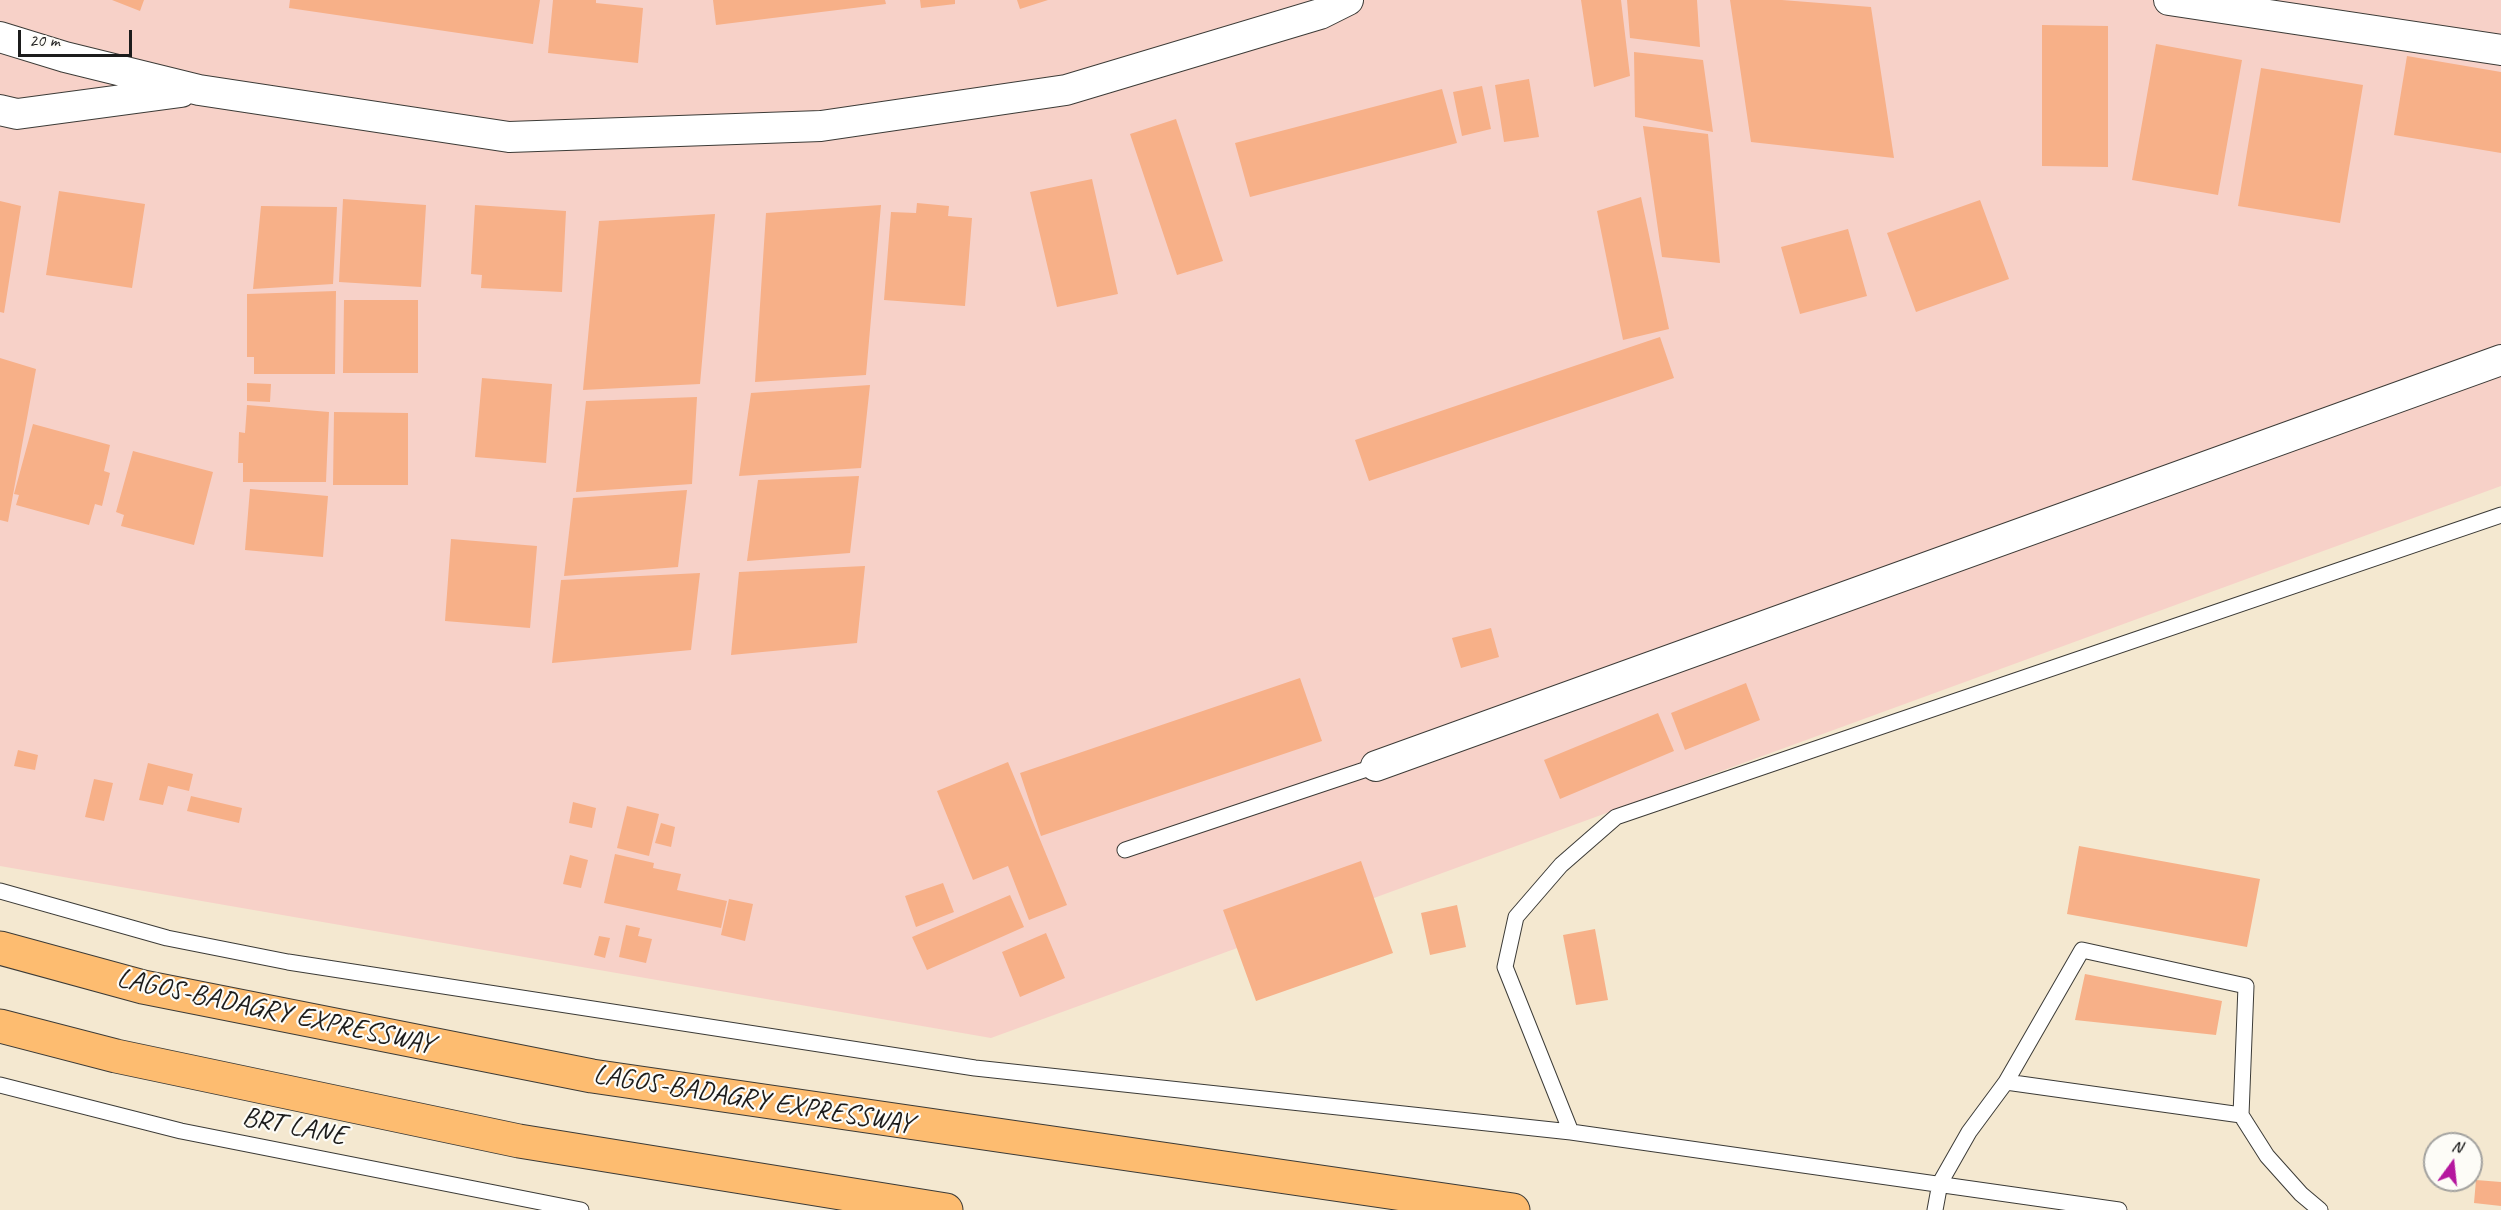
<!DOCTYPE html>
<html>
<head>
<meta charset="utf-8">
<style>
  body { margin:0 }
  #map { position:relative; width:2501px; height:1210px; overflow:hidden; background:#f4e8d0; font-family:Caveat,sans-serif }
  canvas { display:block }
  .north { position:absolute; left:2423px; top:1132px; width:60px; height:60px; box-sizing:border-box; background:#fdfcf7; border:2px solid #a3a29f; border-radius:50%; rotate:15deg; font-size:16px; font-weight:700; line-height:24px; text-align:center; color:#1c1c1c }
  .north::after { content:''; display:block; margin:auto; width:21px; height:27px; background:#b5179e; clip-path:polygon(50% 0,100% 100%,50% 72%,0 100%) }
  .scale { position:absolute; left:18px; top:30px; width:114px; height:27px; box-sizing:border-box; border:3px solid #1c1c1c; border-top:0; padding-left:8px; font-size:18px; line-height:21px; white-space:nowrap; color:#1c1c1c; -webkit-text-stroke:4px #fdfcf7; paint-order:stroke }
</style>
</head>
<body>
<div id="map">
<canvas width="2501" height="1210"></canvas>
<div class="north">N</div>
<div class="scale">20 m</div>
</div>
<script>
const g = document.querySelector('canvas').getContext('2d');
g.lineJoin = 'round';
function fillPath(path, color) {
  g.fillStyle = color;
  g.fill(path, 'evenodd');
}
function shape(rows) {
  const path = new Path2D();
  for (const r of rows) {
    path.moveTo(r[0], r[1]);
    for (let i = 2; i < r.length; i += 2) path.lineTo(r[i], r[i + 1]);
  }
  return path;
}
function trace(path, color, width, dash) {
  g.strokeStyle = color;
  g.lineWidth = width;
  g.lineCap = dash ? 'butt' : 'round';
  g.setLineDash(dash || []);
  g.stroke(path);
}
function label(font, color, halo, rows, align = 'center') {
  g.font = font + ' Caveat,sans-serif';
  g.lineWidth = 4.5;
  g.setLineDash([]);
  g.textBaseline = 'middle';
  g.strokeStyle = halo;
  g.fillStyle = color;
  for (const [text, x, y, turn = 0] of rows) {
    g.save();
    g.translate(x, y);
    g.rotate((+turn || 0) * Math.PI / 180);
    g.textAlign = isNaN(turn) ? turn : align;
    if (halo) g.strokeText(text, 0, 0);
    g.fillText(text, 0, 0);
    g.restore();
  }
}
const built = shape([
  [0,0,2501,0,2501,486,991,1038,0,866]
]);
const building = shape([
  [112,0,144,0,140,11],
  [290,0,540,0,533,44,289,8],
  [553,0,596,0,596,3,643,8,638,63,548,53],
  [713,0,885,0,886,4,716,25],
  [920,0,955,0,955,4,921,8],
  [1017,0,1048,0,1020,9],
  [1581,0,1621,0,1630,76,1594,87],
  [1627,0,1697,0,1700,47,1630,38],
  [1730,0,1782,0,1871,7,1894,158,1751,142],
  [2042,25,2108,26,2108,167,2042,166],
  [2156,44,2242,60,2218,195,2132,180],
  [1634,52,1703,60,1713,132,1635,117],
  [2407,56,2501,72,2501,153,2394,135],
  [2261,68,2363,85,2340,223,2238,206],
  [1529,79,1539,137,1504,142,1495,85],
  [1482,86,1491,129,1462,136,1453,92],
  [1442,89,1457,143,1250,197,1235,143],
  [1176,119,1223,261,1177,275,1130,134],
  [1643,126,1708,134,1720,263,1662,257],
  [1092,179,1118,294,1057,307,1030,192],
  [59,191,145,204,132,288,46,275],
  [1641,197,1669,329,1623,340,1597,211],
  [343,199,426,205,421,287,339,282],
  [1980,200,2009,279,1916,312,1887,233],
  [0,201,21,206,4,313,0,312],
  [917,203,949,206,948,216,972,218,965,306,884,300,891,212,916,213],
  [475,205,566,211,562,292,481,288,482,275,471,274],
  [881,205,866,375,755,382,766,213],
  [261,206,337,207,333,284,253,289],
  [715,214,700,384,583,390,599,221],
  [1848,229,1867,296,1800,314,1781,247],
  [336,291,335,374,254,374,254,357,247,357,247,294],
  [344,300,418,300,418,373,343,373],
  [1660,337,1674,378,1369,481,1355,440],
  [0,358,36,369,8,522,0,520],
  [482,378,552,384,546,463,475,457],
  [247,383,271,384,270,402,247,401],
  [870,385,861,468,739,476,751,393],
  [697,397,692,484,576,492,586,401],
  [247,405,329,412,326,482,243,482,243,463,238,463,239,432,245,433],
  [334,412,408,413,408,485,333,485],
  [33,424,110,445,104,471,110,473,102,506,95,504,89,525,16,505,19,495,14,494],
  [133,451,213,472,194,545,121,526,124,515,116,512],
  [859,476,850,553,747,561,758,480],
  [250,489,328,496,323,557,245,550],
  [687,490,678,567,564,576,573,498],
  [451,539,537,546,530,628,445,621],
  [865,566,857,643,731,655,739,572],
  [700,573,691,650,552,663,561,580],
  [1491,628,1499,657,1461,668,1452,638],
  [1300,678,1322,741,1041,836,1020,773],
  [1746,683,1760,720,1685,750,1671,713],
  [1658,713,1674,751,1560,799,1544,760],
  [18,750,38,755,35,770,14,766],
  [1008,762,1067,905,1029,920,1008,866,973,880,937,791],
  [148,763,193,774,189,791,168,786,163,805,139,800],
  [94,779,113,783,104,821,85,817],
  [191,796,242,808,239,823,187,811],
  [573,802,596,808,592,828,569,823],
  [627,806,659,814,649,856,617,848],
  [661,823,675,827,671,847,655,843],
  [2079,846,2260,879,2247,947,2067,914],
  [615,854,654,863,653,868,681,874,677,890,727,901,721,928,604,903],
  [570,855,588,860,581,888,563,884],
  [1361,861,1393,953,1256,1001,1223,910],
  [943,883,954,912,916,927,905,896],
  [1010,895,1024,927,927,970,912,937],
  [729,899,753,904,745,941,721,935],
  [1457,905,1466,947,1430,955,1421,913],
  [626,925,640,928,638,936,652,939,646,963,619,957],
  [1595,929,1608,1000,1576,1005,1563,935],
  [1046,933,1065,978,1020,997,1002,952],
  [599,936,610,938,605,958,594,955],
  [2085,974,2222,1001,2216,1035,2075,1020],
  [2476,1180,2501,1182,2501,1206,2474,1203]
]);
const service = shape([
  [1125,850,1376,766],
  [0,891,167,938,288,962,975,1068,1571,1132,2119,1210],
  [2006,1082,2241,1115],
  [0,1085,181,1131,581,1210],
  [1571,1132,1505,967,1516,917,1561,865,1616,817,2501,515],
  [1935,1210,1940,1183,1969,1132,2006,1082,2082,950,2246,986,2241,1115,2267,1156,2301,1194,2320,1210]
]);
const minor = shape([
  [2169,0,2501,50],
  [0,37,65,57,199,90,509,137,821,126,1066,90,1320,14,1348,0],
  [0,110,17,114,181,92],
  [1376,766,2501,360]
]);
const primary = shape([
  [0,948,143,987,592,1076,1513,1210]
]);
const motorway = shape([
  [0,1026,116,1056,519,1141,946,1210]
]);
const streetNames = [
  ["LAGOS-BADAGRY EXPRESSWAY",275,1012,12],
  ["LAGOS-BADAGRY EXPRESSWAY",753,1100,9],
  ["BRT LANE",294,1127,11]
];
fillPath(built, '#f7d1c8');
fillPath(building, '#f7b088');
trace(service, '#3c3b37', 17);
trace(minor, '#3c3b37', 32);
trace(primary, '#3c3b37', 35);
trace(motorway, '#3c3b37', 35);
trace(service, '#fff', 15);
trace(minor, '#fff', 30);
trace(primary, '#fdbc70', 33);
trace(motorway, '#fdbc70', 33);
label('28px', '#1c1c1c', '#fdfcf7', streetNames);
</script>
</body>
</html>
